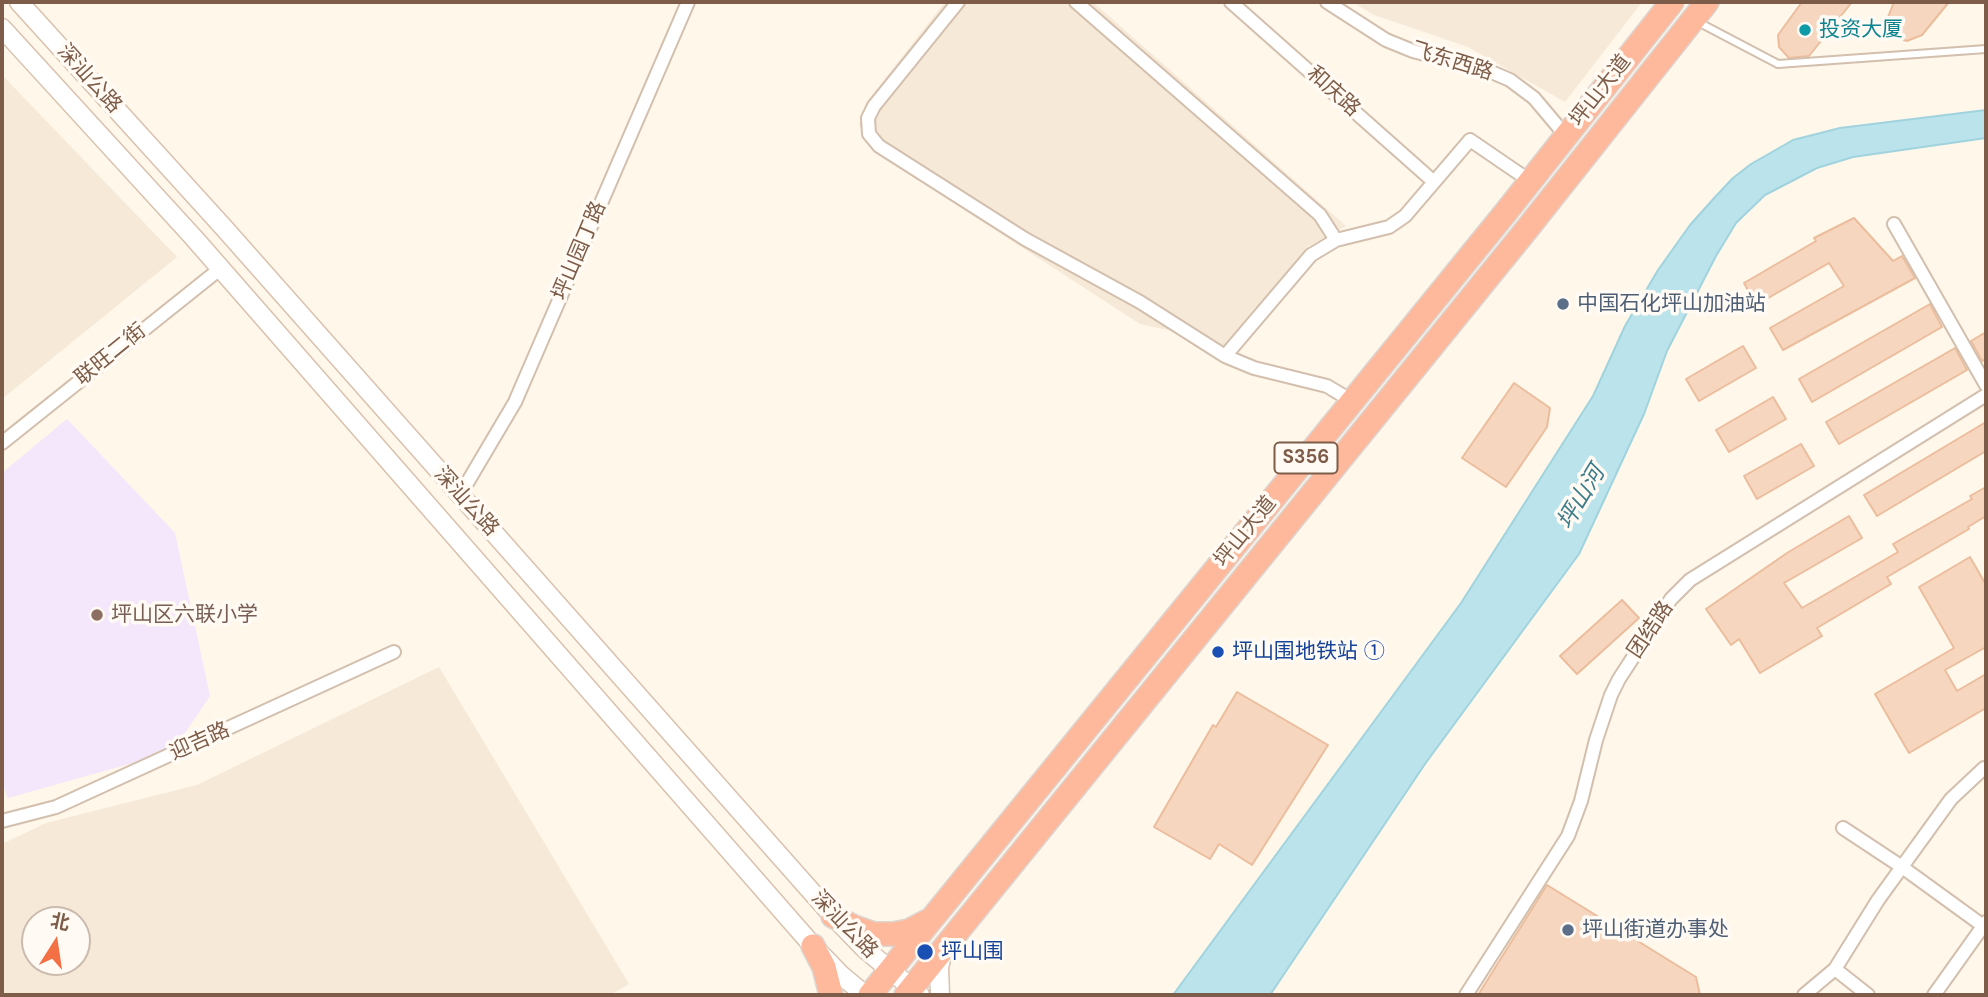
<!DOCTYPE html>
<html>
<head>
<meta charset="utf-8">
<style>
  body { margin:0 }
  #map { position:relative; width:1988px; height:997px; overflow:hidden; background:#fef7ea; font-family:"DM Sans","Noto Sans SC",sans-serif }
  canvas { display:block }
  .frame { position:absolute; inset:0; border:4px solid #7d5d49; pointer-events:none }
  .north { position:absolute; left:21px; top:906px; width:70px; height:70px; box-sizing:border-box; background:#fffaf3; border:2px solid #cbbbaf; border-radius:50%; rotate:12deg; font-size:19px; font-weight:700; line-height:28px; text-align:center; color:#7d5d49 }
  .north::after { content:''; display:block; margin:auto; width:24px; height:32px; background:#f36f44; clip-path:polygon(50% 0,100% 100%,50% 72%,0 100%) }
</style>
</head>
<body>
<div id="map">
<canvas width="1988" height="997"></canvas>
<div class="frame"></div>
<div class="north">北</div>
</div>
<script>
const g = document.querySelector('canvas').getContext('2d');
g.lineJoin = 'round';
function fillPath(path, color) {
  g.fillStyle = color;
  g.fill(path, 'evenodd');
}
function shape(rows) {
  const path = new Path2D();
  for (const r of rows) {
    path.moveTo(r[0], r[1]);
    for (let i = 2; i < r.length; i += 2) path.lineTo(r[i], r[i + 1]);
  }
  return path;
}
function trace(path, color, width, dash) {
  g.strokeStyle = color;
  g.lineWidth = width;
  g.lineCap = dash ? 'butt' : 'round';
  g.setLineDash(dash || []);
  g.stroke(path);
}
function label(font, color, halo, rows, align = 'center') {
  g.font = font + ' "DM Sans","Noto Sans SC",sans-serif';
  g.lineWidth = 7;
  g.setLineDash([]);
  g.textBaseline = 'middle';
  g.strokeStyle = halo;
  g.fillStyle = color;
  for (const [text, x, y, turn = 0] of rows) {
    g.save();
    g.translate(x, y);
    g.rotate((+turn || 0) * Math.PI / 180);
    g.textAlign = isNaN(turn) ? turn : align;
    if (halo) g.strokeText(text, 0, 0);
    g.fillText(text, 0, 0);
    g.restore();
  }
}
const residential = shape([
  [945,2,1093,2,1346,226,1309,246,1216,358,1177,332,1140,324,872,150,859,125,866,103],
  [1352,2,1642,2,1565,102,1468,47,1374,15],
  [2,75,177,257,2,399],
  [439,667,629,984,610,995,2,995,2,844,46,823,197,785],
  [35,920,77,920,77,962,35,962]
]);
const education = shape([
  [67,419,175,533,210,696,172,752,8,798,2,784,2,473]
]);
const water = shape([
  [1986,110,1986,138,1853,157,1817,168,1765,195,1736,223,1716,256,1667,351,1644,414,1579,554,1425,764,1270,995,1173,995,1461,603,1593,396,1625,326,1658,270,1690,225,1716,196,1733,178,1751,164,1793,140,1840,128,1986,110]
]);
const building = shape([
  [1802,2,1852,2,1809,56,1789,58,1779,47,1778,35,1802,2],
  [1894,2,1949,2,1922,35,1907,41,1897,38,1889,29,1888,17,1894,2],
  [1854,218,1893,261,1902,256,1915,278,1783,350,1770,328,1844,286,1829,263,1756,305,1744,283,1816,241,1814,238,1854,218],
  [1930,304,1942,327,1812,402,1799,379,1930,304],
  [1986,332,1986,359,1982,361,1971,341,1986,332],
  [1743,346,1756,368,1699,401,1686,379,1743,346],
  [1955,348,1967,370,1839,444,1826,422,1955,348],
  [1514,383,1550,408,1547,427,1506,487,1462,458,1514,383],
  [1773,397,1786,419,1729,452,1716,430,1773,397],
  [1986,422,1986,451,1877,516,1864,495,1986,422],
  [1801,444,1814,466,1757,499,1744,476,1801,444],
  [1986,487,1986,516,1968,527,1969,529,1887,577,1891,584,1817,628,1822,636,1760,673,1739,639,1731,645,1706,609,1787,553,1849,516,1862,538,1784,583,1802,608,1898,552,1893,544,1972,499,1970,496,1986,487],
  [1970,557,1986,585,1986,647,1945,670,1957,691,1986,674,1986,708,1909,753,1875,694,1954,648,1919,587,1970,557],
  [1622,600,1639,618,1577,674,1560,656,1622,600],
  [1237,692,1328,745,1252,865,1219,844,1210,859,1154,827,1213,725,1216,727,1237,692],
  [1547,885,1696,977,1700,995,1478,995,1547,885]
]);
const lane = shape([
  [1698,22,1778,64,1986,49]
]);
const street = shape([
  [958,2,874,106,868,118,869,134,879,146,1025,239,1140,302,1225,356,1254,368,1327,386,1352,401],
  [1076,2,1320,215,1336,240],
  [1231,2,1434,182],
  [1327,2,1386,40,1413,51,1489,71,1510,80,1534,98,1566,136],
  [1894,224,1986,385],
  [1225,356,1311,255,1336,240,1389,227,1405,216,1470,140,1530,181],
  [2,443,221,268],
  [460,495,515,402,688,2],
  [2,821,56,807,394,652],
  [1843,828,1902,867,1986,928],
  [1835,969,1868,995],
  [1466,995,1568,836,1581,801,1596,740,1611,695,1619,679,1671,599,1690,580,1986,395],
  [1804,995,1835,969,1878,900,1951,799,1984,768,1986,770],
  [1934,995,1986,922]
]);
const secondary = shape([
  [19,2,225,229,833,916,865,949,920,995],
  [2,28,194,238,813,946,841,975,865,995],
  [940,995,939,968,943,950]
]);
const highway = shape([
  [833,916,854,927,874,934,893,934,909,931,928,921],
  [813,946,824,967,831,995],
  [870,995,1506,212,1672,2],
  [906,995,1527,229,1707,2]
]);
const markers = [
  [1805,30,7,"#0f9aa8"],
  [1563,304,7,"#5c6f8a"],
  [97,615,7,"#8d6e63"],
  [1218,652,7,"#1a4fb4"],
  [1568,930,7,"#5c6f8a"],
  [925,952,9,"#1a4fb4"]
];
const shields = [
  [1306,458,63]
];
const shieldNames = [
  ["S356",1306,458]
];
const cultureNames = [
  ["投资大厦",1819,30]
];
const streetNames = [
  ["飞东西路",1452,62,17],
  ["深汕公路",89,79,48],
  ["坪山大道",1601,91,-52],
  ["和庆路",1333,92,42],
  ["坪山园丁路",580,251,-67],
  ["联旺二街",111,355,-39],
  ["深汕公路",466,502,48],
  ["坪山大道",1246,532,-51],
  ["团结路",1651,630,-56],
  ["迎吉路",200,742,-24],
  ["深汕公路",844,925,46]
];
const serviceNames = [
  ["中国石化坪山加油站",1577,304],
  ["坪山街道办事处",1582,930]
];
const educationNames = [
  ["坪山区六联小学",111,615]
];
const transitNames = [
  ["坪山围地铁站 ①",1232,652],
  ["坪山围",941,952]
];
const waterNames = [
  ["坪山河",1582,498,-59]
];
fillPath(residential, '#f7e9d8');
fillPath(education, '#f4e6fb');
fillPath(water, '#bbe3eb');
trace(water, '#a0d3de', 2);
fillPath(building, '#f7d6bf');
trace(building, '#ebbd9d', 2);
trace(lane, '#d3bfad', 10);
trace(street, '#d3bfad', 16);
trace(secondary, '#d9c1ad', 21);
trace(highway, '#ddd5d0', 26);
trace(lane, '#fff', 6);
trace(street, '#fff', 12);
trace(secondary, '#fff', 18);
trace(highway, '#feb89c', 23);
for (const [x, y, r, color] of markers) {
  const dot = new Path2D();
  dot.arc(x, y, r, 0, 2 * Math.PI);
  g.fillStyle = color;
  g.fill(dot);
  trace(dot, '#fffaf3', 2.5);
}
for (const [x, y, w] of shields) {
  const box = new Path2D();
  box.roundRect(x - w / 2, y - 15.5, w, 31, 5);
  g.fillStyle = '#fffaf3';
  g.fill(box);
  trace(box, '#7d5d49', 2);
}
label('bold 19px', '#7d5d49', null, shieldNames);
label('21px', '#0d838f', '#fffaf3', cultureNames, 'left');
label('21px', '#7d5d49', '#fffaf3', streetNames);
label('21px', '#4e5e75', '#fffaf3', serviceNames, 'left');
label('21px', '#785e54', '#fffaf3', educationNames, 'left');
label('21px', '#164399', '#fffaf3', transitNames, 'left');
label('italic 23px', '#3d7c8b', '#fffaf3', waterNames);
</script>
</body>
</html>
